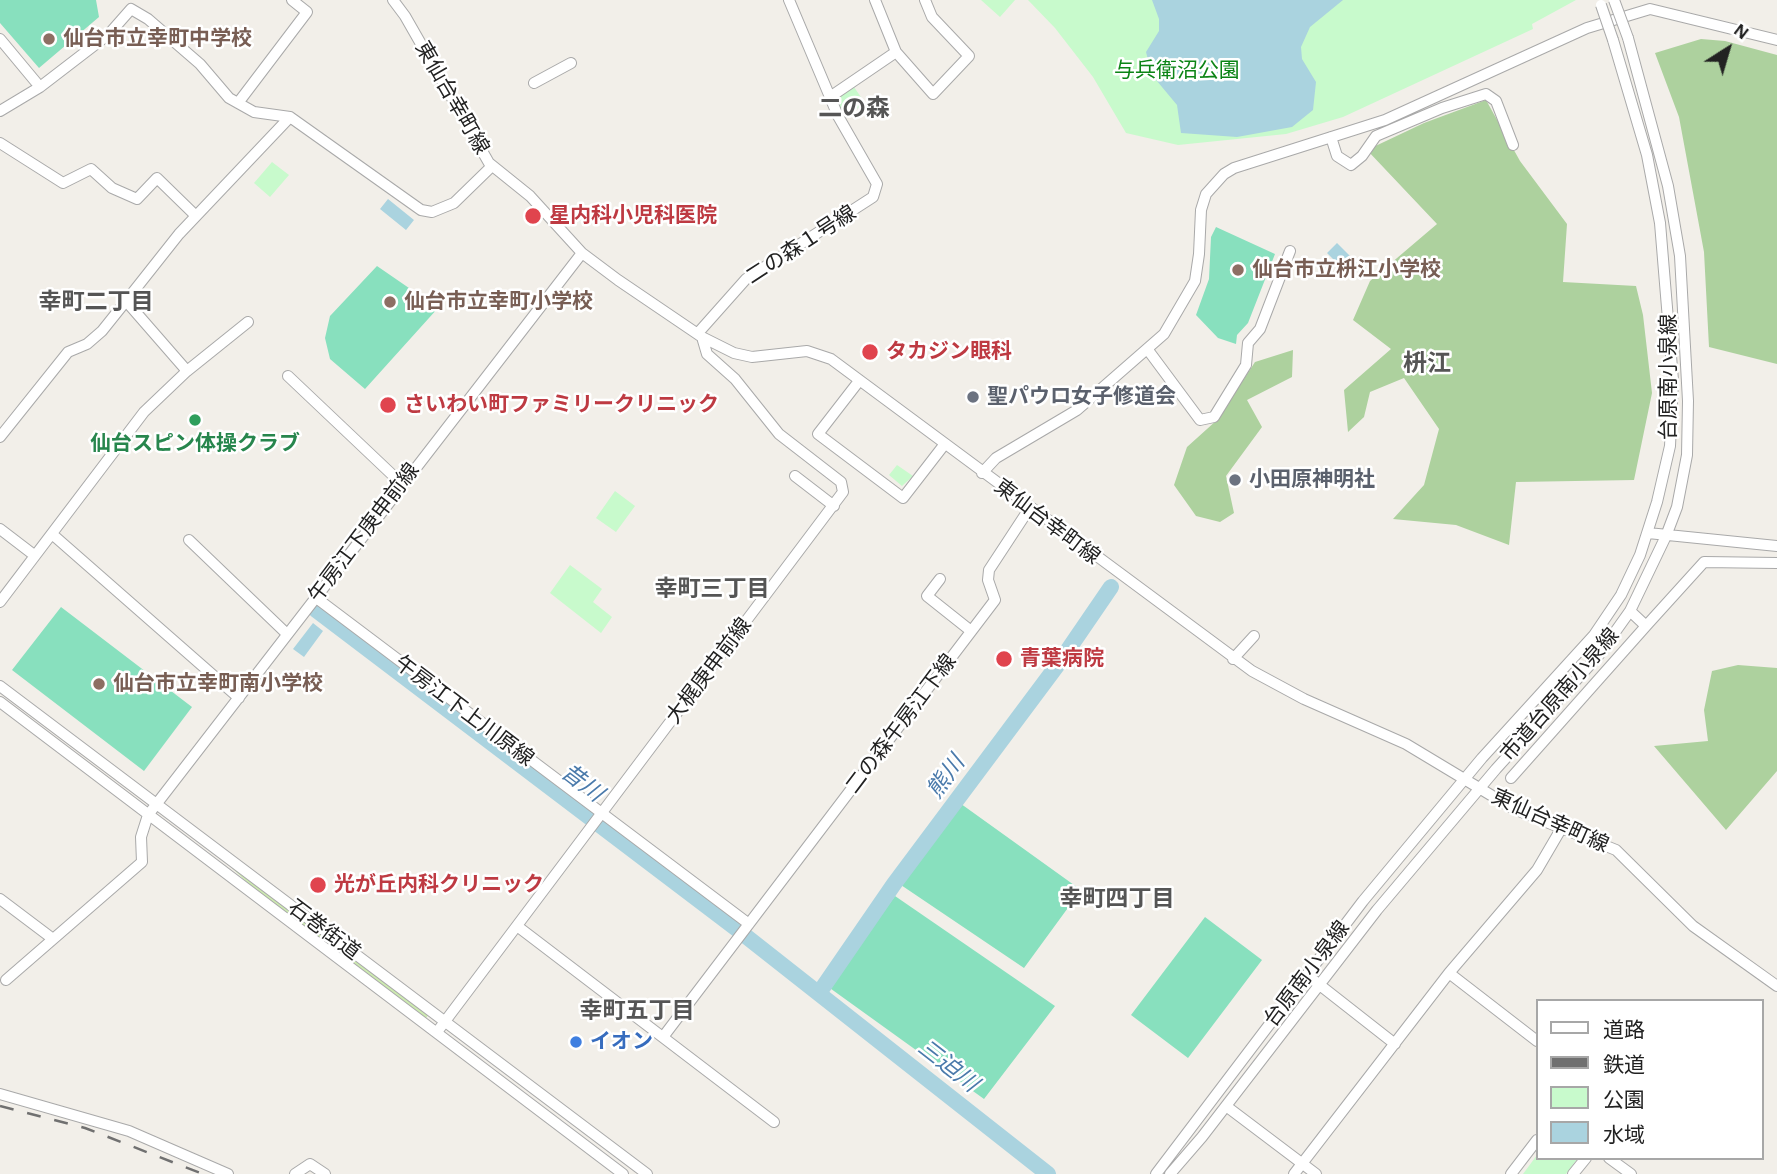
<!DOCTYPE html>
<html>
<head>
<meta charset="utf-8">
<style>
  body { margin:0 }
  #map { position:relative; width:1777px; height:1174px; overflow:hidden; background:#f2efe9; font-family:"Alegreya Sans","Noto Sans JP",sans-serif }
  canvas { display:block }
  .legend { position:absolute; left:1536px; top:999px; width:228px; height:161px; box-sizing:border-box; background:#fff; border:2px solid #a7a7a7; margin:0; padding:9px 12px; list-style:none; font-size:21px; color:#222 }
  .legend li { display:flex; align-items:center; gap:14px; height:35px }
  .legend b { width:35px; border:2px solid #a7a7a7 }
  .north { position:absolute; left:1693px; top:14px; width:70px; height:70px; -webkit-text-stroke:5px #fff; paint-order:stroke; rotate:37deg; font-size:19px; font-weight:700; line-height:28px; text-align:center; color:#222 }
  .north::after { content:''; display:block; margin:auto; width:24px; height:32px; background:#222; clip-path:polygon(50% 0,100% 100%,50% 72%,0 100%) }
</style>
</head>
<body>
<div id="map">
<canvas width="1777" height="1174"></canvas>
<ul class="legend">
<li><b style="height:9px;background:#fff"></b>道路</li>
<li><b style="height:9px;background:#707070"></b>鉄道</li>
<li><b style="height:19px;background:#c8facc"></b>公園</li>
<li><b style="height:19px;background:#aad3df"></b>水域</li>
</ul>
<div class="north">N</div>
</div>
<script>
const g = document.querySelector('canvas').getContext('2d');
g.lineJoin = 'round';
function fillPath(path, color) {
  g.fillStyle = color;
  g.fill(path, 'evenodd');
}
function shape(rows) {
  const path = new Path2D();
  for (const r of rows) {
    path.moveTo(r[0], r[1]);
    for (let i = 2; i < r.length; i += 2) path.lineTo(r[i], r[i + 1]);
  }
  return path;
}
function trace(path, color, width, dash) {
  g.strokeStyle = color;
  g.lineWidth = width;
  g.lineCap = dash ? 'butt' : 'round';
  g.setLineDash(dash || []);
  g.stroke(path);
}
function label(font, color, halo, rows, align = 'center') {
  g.font = font + ' "Alegreya Sans","Noto Sans JP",sans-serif';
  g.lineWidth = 5;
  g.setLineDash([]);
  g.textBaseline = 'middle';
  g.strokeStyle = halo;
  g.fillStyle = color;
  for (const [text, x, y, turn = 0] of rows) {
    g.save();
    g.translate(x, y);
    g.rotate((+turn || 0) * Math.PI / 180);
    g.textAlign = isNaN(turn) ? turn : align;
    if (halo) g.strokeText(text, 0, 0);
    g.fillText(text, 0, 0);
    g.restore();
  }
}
const grass = shape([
  [214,851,393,989,429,1014,426,1018,250,885]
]);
const forest = shape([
  [1701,39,1725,41,1777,55,1777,364,1709,347,1704,252,1679,117,1655,53],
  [1486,100,1520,161,1567,224,1563,282,1636,286,1643,315,1652,393,1634,480,1516,482,1509,545,1456,525,1393,519,1424,485,1439,429,1404,378,1370,392,1364,417,1348,432,1344,390,1391,349,1353,320,1370,281,1437,224,1367,150,1424,123],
  [1293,350,1292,377,1247,400,1262,427,1226,476,1234,513,1220,522,1196,516,1174,485,1187,447,1217,420,1255,362],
  [1738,665,1777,668,1777,771,1726,830,1654,746,1708,741,1704,710,1712,671]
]);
const park = shape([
  [981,0,1015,0,1000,17],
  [1028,0,1576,0,1532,24,1533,29,1343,117,1286,134,1178,145,1126,133,1093,77,1055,28],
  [854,87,865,103,844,118,836,96],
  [272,162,289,175,270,197,254,183],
  [897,465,913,476,902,486,889,475],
  [615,491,635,506,616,532,596,518],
  [570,565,602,589,593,602,612,617,601,633,550,593],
  [1537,1155,1537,1158,1578,1158,1566,1174,1523,1174]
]);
const pitch = shape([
  [0,0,96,0,99,17,39,68,0,23],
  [1216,227,1275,254,1248,323,1237,335,1236,344,1218,338,1196,315,1209,279,1211,237],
  [377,266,438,308,365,389,330,359,325,338,330,316],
  [61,607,192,707,144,771,12,670],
  [957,801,1081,890,1024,968,898,883],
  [895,896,1055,1006,984,1099,827,986],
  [1205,917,1262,960,1188,1058,1131,1015]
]);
const water = shape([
  [1152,0,1343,0,1310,27,1301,47,1302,59,1316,82,1313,110,1292,127,1237,137,1181,133,1177,105,1152,75,1146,52,1159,31,1159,19],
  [388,199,414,220,406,230,380,209],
  [1337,243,1361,267,1351,277,1327,253],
  [313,623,323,631,304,657,293,649]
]);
const river = shape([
  [316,610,738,930,1048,1174],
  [819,993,894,884,1059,663,1111,587]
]);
const minor = shape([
  [393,0,405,16,489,163,530,196,582,253,618,280,702,337,734,353,752,357,807,351,831,359,1252,671,1304,699,1406,744,1514,809,1616,850,1693,926,1777,986],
  [875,0,896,52,933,94,969,56,932,17,925,0],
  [0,39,40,87],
  [534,83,571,63],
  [830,97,896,52],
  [238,103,307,12,292,0],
  [0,111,40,87,109,34,131,9,148,19,200,64,229,98,254,112,290,117,421,210,432,212,454,203,492,166],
  [1331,137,1337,156,1351,165,1362,156,1376,136,1442,108,1486,94,1496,101,1513,145],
  [0,143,63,183,91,169,112,188,137,199,157,178,196,216],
  [698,333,746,279,873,197,877,184,838,116,789,0],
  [1148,350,1200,420,1214,417,1246,365,1248,343,1260,329,1290,251],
  [187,371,248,322],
  [288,376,402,484],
  [859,381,818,434,903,498,944,445],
  [0,437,68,352,87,344,102,331,126,301],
  [982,473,996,458,1077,410,1164,334,1195,281,1199,254,1201,210,1206,194,1224,174,1234,168,1385,120,1587,28,1650,9,1777,40],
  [795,476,834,506],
  [0,529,34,555],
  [1648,533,1777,546],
  [52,534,239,698],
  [189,540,287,634],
  [940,579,927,596,971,631],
  [315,597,749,924],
  [0,602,144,412,187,371,126,301,179,234,290,117],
  [1646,626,1704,562,1777,563],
  [1233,659,1254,636],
  [0,686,647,1174],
  [0,702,623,1174],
  [1511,778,1646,626,1630,611],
  [0,899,53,939],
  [517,926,774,1122],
  [1449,973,1537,870,1561,829],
  [1307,975,1395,1044],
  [6,980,142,862,141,837,148,815,582,253],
  [437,1032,843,492,841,482,779,434,735,379,707,354,702,337],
  [663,1037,995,600,988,580,989,570,1029,509],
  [0,1094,129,1131,228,1174],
  [1226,1106,1316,1174],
  [1609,1158,1631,1174],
  [295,1174,310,1164,325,1174],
  [1156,1174,1363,901,1482,758,1594,635,1621,595,1640,555,1657,502,1670,446,1673,380,1660,223,1647,155,1613,40],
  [1170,1174,1202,1137,1377,910,1496,769,1598,656,1630,611,1666,536,1677,507,1687,455,1688,401,1680,256,1668,186,1628,38],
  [1294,1174,1449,973,1537,1041],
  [1511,1174,1537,1140],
  [1573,1174,1586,1158]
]);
const rail = shape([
  [0,1106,85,1128,203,1174]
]);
const minorBridge = shape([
  [1614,0,1628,38],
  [1601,5,1613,40]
]);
const markers = [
  [49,39,7,"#8d6e63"],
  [533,216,9,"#e0444e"],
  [1238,270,7,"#8d6e63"],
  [390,302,7,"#8d6e63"],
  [870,352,9,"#e0444e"],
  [973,397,7,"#6b7280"],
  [388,405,9,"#e0444e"],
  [195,420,7,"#2e9e5b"],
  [1235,480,7,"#6b7280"],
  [1004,659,9,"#e0444e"],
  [99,684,7,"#8d6e63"],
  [318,885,9,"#e0444e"],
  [576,1042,7,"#3f7fe0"]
];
const educationNames = [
  ["仙台市立幸町中学校",63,39],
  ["仙台市立枡江小学校",1252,270],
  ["仙台市立幸町小学校",404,302],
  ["仙台市立幸町南小学校",113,684]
];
const parkNames = [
  ["与兵衛沼公園",1177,71]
];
const streetNames = [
  ["東仙台幸町線",452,98,60],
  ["二の森１号線",801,245,-33],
  ["台原南小泉線",1669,377,-90],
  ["東仙台幸町線",1047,522,37],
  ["午房江下庚申前線",364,533,-53],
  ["大梶庚申前線",709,671,-53],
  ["市道台原南小泉線",1560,695,-49],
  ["午房江下上川原線",464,711,37],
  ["二の森午房江下線",901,724,-53],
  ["東仙台幸町線",1550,821,24],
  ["石巻街道",324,930,37],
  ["台原南小泉線",1307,974,-53]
];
const healthNames = [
  ["星内科小児科医院",549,216],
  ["タカジン眼科",886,352],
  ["さいわい町ファミリークリニック",404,405],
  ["青葉病院",1020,659],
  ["光が丘内科クリニック",334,885]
];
const worshipNames = [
  ["聖パウロ女子修道会",987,397],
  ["小田原神明社",1249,480]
];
const leisureNames = [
  ["仙台スピン体操クラブ",195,444]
];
const shopNames = [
  ["イオン",590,1042]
];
const neighbourhoodNames = [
  ["幸町二丁目",96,302],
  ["幸町三丁目",712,589],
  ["幸町四丁目",1117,899],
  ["幸町五丁目",637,1011]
];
const waterNames = [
  ["熊川",946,777,-54],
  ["昔川",582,783,37],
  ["三迫川",948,1066,38]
];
const quarterNames = [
  ["二の森",854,109],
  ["枡江",1427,364]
];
fillPath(grass, '#cdebb0');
fillPath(forest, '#add19e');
fillPath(park, '#c8facc');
fillPath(pitch, '#88e0be');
fillPath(water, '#aad3df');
trace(river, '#aad3df', 16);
trace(minor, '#a9a9a9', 12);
trace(minor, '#fff', 10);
trace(rail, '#707070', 2.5, [14, 14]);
trace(minorBridge, '#a9a9a9', 12, []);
trace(minorBridge, '#fff', 10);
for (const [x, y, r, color] of markers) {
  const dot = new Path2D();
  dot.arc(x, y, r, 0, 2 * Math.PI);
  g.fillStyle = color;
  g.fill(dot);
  trace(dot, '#fff', 2.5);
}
label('bold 21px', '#785e54', '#fff', educationNames, 'left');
label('21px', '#0c8416', '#fff', parkNames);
label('21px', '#222', '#fff', streetNames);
label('bold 21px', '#be3a42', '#fff', healthNames, 'left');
label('bold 21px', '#5b616d', '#fff', worshipNames, 'left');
label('bold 21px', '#27864d', '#fff', leisureNames);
label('bold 21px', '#366cbe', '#fff', shopNames, 'left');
label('bold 23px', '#555', '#fff', neighbourhoodNames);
label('italic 23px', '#4a7aab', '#fff', waterNames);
label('bold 24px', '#555', '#fff', quarterNames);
</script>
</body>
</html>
